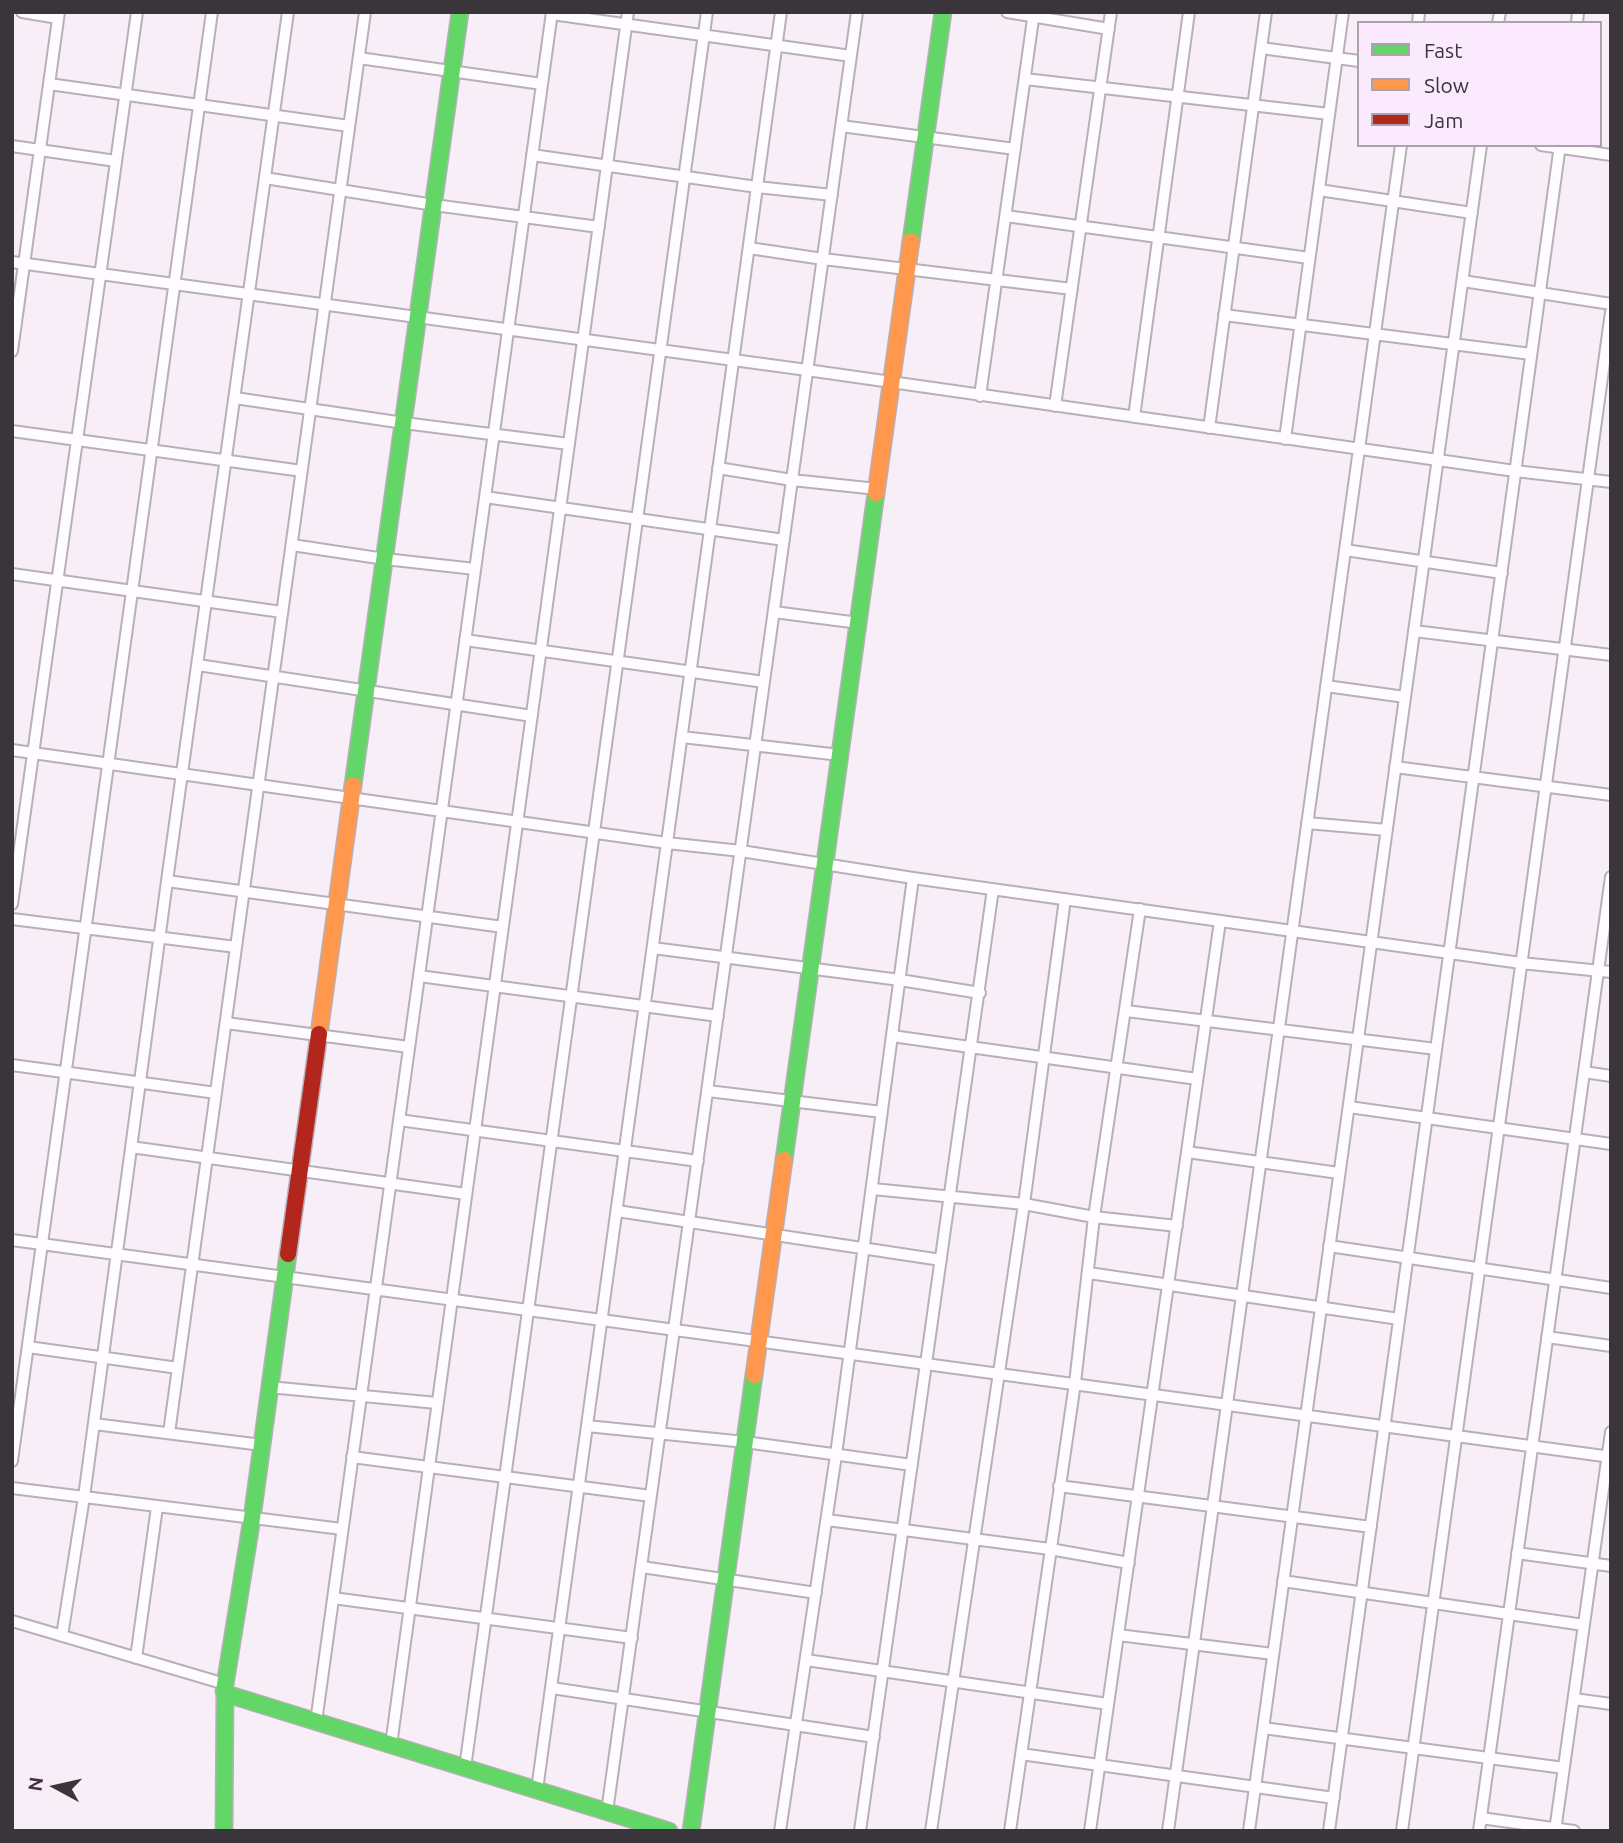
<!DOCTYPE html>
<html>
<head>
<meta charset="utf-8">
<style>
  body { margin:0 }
  #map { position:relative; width:1623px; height:1843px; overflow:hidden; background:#f8eef8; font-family:Ubuntu,sans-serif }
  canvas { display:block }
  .frame { position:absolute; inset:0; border:14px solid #3a343b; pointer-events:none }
  .legend { position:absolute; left:1357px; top:21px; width:245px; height:126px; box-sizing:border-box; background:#fbe9fd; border:2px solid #aea1af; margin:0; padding:9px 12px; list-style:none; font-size:21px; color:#3a343b }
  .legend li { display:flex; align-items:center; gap:14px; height:35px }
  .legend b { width:35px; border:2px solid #aea1af }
  .north { position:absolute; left:21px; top:1752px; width:70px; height:70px; -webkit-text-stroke:5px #fbe9fd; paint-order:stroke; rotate:278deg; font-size:19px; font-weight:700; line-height:28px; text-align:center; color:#3a343b }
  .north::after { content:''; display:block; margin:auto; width:24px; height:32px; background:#3a343b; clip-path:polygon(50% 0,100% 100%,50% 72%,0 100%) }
</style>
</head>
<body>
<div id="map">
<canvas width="1623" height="1843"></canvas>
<div class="frame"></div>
<ul class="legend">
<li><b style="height:9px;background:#63d668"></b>Fast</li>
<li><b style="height:9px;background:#ff974d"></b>Slow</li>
<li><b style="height:9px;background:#b3261e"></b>Jam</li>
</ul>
<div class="north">N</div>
</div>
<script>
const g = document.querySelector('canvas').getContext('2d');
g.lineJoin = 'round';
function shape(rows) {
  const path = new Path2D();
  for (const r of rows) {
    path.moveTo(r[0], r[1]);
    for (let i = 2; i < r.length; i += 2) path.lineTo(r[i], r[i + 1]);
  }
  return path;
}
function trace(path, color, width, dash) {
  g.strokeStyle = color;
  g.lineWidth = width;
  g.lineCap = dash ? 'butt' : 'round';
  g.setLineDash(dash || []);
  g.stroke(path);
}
const street = shape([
  [22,12,58,18],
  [1007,12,1109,29],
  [552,14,851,56],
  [1418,23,1419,12],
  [1498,23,1500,12],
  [1577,23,1578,12],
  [1261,48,1359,61],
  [359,58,542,84],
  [1025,79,1329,114],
  [49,84,349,126],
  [841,126,1015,149],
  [1541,145,1611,155],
  [12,146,116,161],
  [532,155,757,187,832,195],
  [265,178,434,205,599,227],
  [1319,190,1472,213],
  [1006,216,1309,258],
  [749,248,823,259,1072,289],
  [12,262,807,370,1515,471,1611,482],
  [1463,281,1611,304],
  [1224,315,1531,354],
  [12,351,59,12],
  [980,396,1034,12],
  [235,398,404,423,569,444],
  [1055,406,1111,12],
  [1134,417,1189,12],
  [1209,428,1266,12],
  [12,431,302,471],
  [1285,439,1343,12],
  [718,468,792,480,877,489],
  [485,497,784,540],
  [292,545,385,559,475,569],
  [1345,550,1502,573],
  [12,574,282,612],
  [774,612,859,623],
  [1414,631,1611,655],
  [465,640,764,682],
  [198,665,532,716],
  [1326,686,1405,697],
  [682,737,840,755],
  [12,750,667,843,741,851,913,878,1521,963,1611,972],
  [1395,767,1611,795],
  [1307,823,1387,830],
  [167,881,503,927],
  [12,904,137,12],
  [12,919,236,947],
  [653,948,900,980,980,993],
  [419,976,718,1016],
  [1126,1011,1436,1049],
  [226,1023,409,1047],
  [892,1036,1197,1079],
  [12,1065,216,1093],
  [1584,1072,1611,1076],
  [708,1091,882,1112],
  [1349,1107,1611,1144],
  [399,1120,698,1161],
  [131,1147,466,1194],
  [1187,1152,1339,1173],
  [873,1189,1024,1204,1094,1217,1177,1226],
  [617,1211,941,1260],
  [12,1240,1611,1457],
  [1329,1246,1611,1288],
  [1089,1273,1399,1319],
  [1547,1337,1611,1346],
  [28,1347,178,1368],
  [269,1387,437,1403],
  [94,1424,262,1445],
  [587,1426,745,1442,912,1465],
  [169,1433,365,12],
  [352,1457,651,1496],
  [12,1461,212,12],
  [1059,1486,1371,1527],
  [12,1488,342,1529],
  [827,1520,1050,1549,1129,1563],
  [1517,1553,1611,1566],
  [642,1567,816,1593],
  [1283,1581,1584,1625],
  [333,1598,632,1638],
  [12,1621,225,1684],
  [1118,1635,1273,1654],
  [62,1636,84,1497,167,881,288,12],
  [136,1658,157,1507],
  [806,1660,1108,1704],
  [552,1688,874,1737],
  [1574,1699,1611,1704],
  [316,1722,552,12],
  [1263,1728,1564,1768],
  [391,1745,628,12],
  [1021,1754,1334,1798],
  [465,1768,707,12],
  [537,1790,781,12],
  [607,1812,857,12],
  [1481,1818,1574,1831],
  [780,1831,836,1455,913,878],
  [860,1831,993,889],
  [931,1831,1024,1204,1065,899],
  [1010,1831,1075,1383,1094,1217,1140,909],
  [1090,1831,1220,921],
  [1168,1831,1401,145],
  [1249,1831,1481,145],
  [1329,1831,1560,145],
  [1402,1831,1611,312],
  [1479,1831,1611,877],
  [1555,1831,1611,1432]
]);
const fast = shape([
  [911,241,943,12],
  [353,785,460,12],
  [784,1160,876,493],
  [288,1254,252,1518,224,1691,227,1694,669,1831],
  [224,1831,225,1692],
  [691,1831,754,1375]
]);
const slow = shape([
  [876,493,911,241],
  [319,1034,353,785],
  [754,1375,784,1160]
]);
const jam = shape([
  [288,1254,319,1034]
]);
trace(street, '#b8b0b8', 14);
trace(fast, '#b8b0b8', 19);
trace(slow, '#b8b0b8', 19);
trace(jam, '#b8b0b8', 19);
trace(street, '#fefcfe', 10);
trace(fast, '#63d668', 16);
trace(slow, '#ff974d', 16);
trace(jam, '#b3261e', 16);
</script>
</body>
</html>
